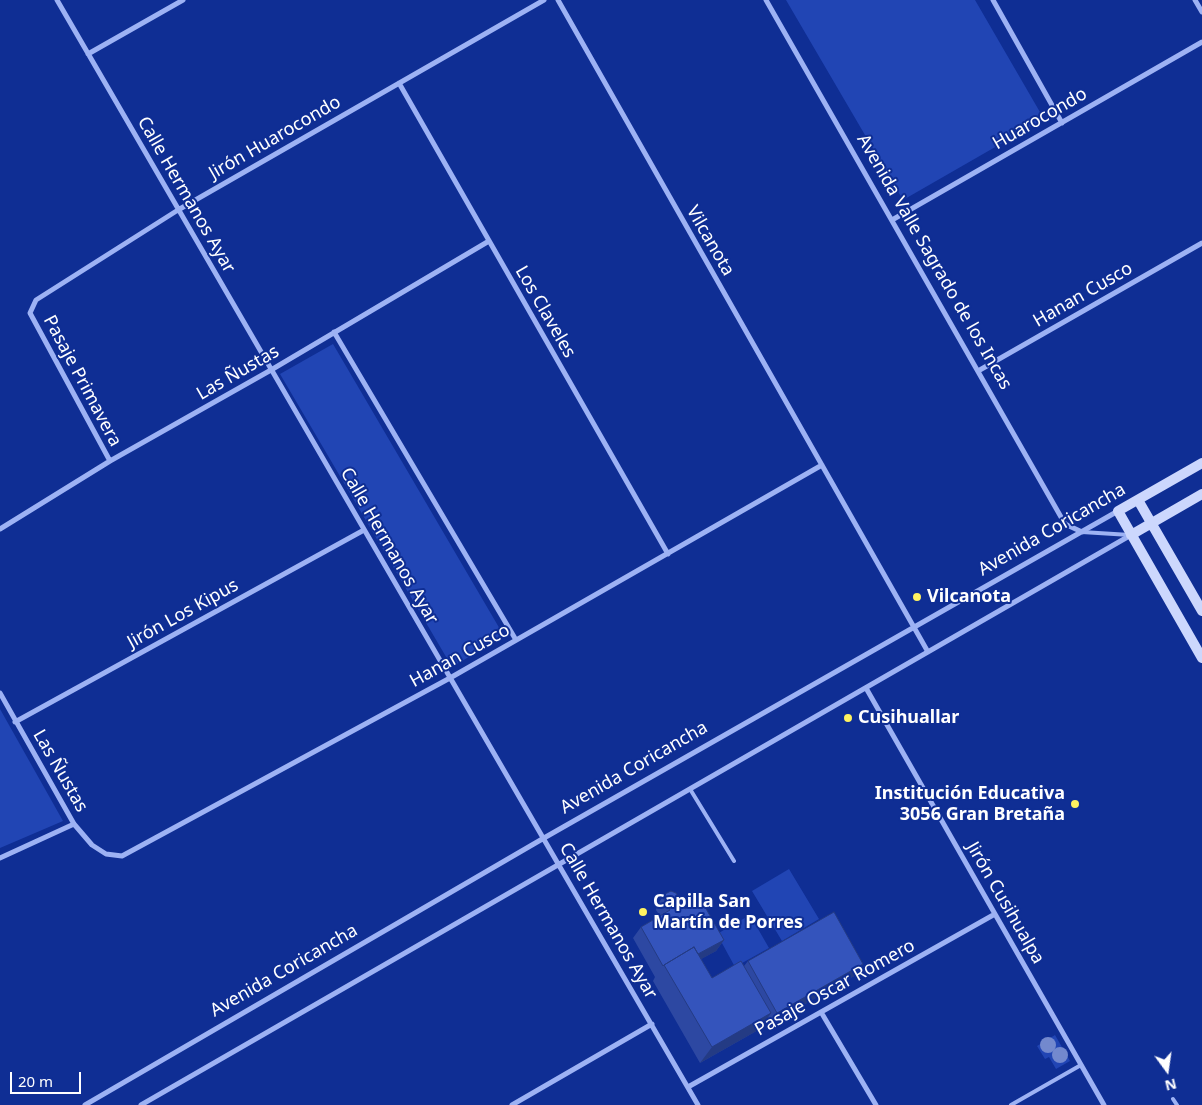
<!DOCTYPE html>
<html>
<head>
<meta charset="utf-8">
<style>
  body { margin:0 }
  #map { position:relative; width:1202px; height:1105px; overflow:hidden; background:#0f2e94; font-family:"Noto Sans",sans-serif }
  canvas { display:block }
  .north { position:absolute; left:1142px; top:1045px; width:50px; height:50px; -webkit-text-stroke:4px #0f2e94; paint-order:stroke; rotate:166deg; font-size:14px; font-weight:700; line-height:20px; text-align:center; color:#fff }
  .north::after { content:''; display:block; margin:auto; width:18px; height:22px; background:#fff; clip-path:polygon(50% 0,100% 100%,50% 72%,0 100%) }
  .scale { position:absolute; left:10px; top:1072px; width:71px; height:22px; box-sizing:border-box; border:2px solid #fff; border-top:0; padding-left:6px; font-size:15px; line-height:18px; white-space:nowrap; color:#fff; -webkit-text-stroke:4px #0f2e94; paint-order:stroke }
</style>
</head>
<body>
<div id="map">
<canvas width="1202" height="1105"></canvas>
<div class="north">N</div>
<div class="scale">20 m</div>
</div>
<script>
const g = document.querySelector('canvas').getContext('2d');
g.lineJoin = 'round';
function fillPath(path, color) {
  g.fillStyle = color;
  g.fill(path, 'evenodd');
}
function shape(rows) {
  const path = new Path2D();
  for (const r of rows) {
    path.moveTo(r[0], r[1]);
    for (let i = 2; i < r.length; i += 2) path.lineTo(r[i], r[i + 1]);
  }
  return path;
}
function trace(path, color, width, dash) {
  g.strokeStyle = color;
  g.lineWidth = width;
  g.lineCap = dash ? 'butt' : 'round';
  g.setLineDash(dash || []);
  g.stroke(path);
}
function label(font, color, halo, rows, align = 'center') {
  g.font = font + ' "Noto Sans",sans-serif';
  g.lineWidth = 4;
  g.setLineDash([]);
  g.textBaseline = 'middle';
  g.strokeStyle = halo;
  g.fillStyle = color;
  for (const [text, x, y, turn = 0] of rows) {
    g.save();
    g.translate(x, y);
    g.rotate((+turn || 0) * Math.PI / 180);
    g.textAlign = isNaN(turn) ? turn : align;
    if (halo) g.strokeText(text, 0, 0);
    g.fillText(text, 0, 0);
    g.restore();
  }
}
const green = shape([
  [786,0,975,0,1044,119,903,200],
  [333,344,504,636,452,667,280,374],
  [0,709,63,821,0,848],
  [789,869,819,919,782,941,752,891],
  [750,915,769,948,735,967,717,934],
  [1055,1035,1070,1061,1056,1069,1049,1057,1045,1059,1037,1046]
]);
const lane = shape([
  [1082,532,1130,535],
  [690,789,734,861],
  [1173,1099,1177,1105],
  [1011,1105,1081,1065]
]);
const street = shape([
  [57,0,698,1105],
  [558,0,928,652],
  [766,0,1065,524,1082,532],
  [993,0,1062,123],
  [1195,0,1202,12],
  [88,54,183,0],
  [399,83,668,554],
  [892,220,1202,42],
  [334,332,516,640],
  [978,371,1202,243],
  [110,461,30,313,36,300,178,210,544,0],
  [0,529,110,461,271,370,489,241],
  [866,688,1104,1105],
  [0,693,74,824,92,845,106,854,122,856,450,678,822,465],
  [15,722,364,530],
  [0,858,74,824],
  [821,1012,876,1105],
  [688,1087,995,914],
  [85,1105,544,838,1118,511],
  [141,1105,1131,535],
  [512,1105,652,1024]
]);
const secondary = shape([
  [1202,463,1118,511,1202,658],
  [1138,500,1202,611],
  [1131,535,1202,494]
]);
const trees = [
  [1048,1045],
  [1060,1055]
];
const wall = shape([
  [665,894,685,909,724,940,716,951,701,959,712,978,744,966,748,961,863,964,856,975,770,1024,767,1019,760,1029,700,1063,653,981,655,977,633,938,641,927,660,916,656,910,657,905]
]);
const shadedWall = shape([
  [724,940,716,951,685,968,693,957],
  [863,964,856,975,770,1024,777,1013],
  [771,1013,760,1029,700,1063,712,1047]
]);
const building = shape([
  [671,891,676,893,685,909,701,900,724,940,698,954,694,947,664,965,663,966,641,927,670,910,664,899,665,894,671,891],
  [834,912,863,964,777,1013,748,961,834,912],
  [694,947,712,978,741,961,771,1013,712,1047,664,965,694,947]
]);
const markers = [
  [917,597,5,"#fff260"],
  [848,718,5,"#fff260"],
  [1075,804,5,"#fff260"],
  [643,912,5,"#fff260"]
];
const streetNames = [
  ["Huarocondo",1040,119,-30],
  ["Jirón Huarocondo",275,138,-30],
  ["Calle Hermanos Ayar",186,195,60],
  ["Vilcanota",710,241,60],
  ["Avenida Valle Sagrado de los Incas",934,262,60],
  ["Hanan Cusco",1083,295,-30],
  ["Los Claveles",545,312,60],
  ["Las Ñustas",238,373,-30],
  ["Pasaje Primavera",82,381,62],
  ["Avenida Coricancha",1052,530,-30],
  ["Calle Hermanos Ayar",389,546,60],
  ["Jirón Los Kipus",183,614,-29],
  ["Hanan Cusco",460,656,-29],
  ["Avenida Coricancha",634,768,-30],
  ["Las Ñustas",60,771,60],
  ["Jirón Cusihualpa",1005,903,60],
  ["Calle Hermanos Ayar",608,921,60],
  ["Avenida Coricancha",284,971,-30],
  ["Pasaje Oscar Romero",835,988,-29]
];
const poiNames = [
  ["Vilcanota",927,597],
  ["Cusihuallar",858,718],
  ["Institución Educativa",1065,794,"right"],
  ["3056 Gran Bretaña",1065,815,"right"],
  ["Capilla San",653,902],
  ["Martín de Porres",653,923]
];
fillPath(green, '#2145b4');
trace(lane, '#9db2f4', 4);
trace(street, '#9db2f4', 5);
trace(secondary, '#ccd7fd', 10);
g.fillStyle = '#7389ce';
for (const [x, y] of trees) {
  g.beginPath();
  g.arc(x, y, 8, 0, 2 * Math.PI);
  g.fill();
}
fillPath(wall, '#2d48a2');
fillPath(shadedWall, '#243b84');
fillPath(building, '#3454bc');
trace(building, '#243b84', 1);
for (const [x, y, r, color] of markers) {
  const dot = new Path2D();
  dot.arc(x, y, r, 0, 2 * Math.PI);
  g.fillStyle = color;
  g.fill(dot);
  trace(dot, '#0f2e94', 2);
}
label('18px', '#fff', '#0f2e94', streetNames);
label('bold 18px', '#fff', '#0f2e94', poiNames, 'left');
</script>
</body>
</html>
